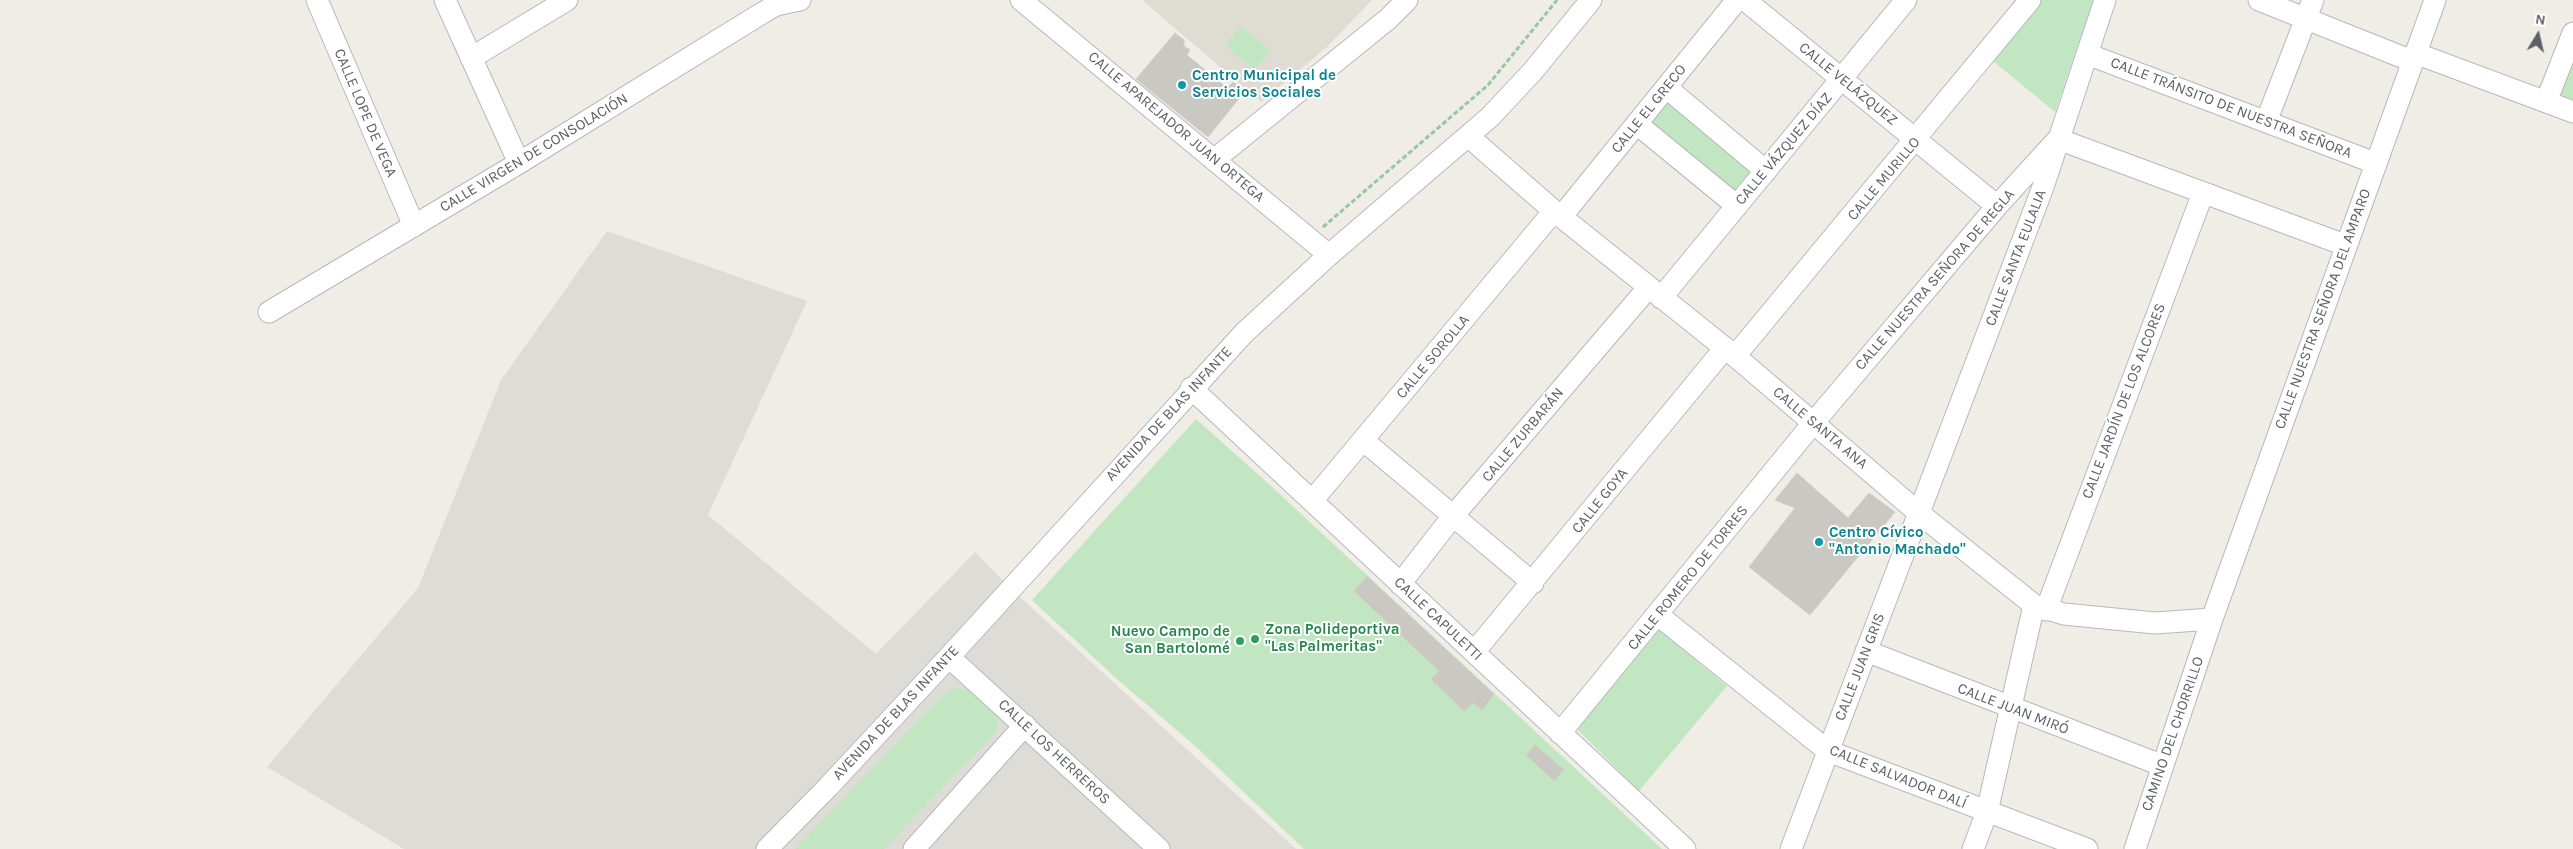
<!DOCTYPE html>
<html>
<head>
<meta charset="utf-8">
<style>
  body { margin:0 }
  #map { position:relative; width:2573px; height:849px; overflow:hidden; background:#efede5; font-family:Karla,sans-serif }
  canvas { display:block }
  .north { position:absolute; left:2513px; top:10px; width:50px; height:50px; -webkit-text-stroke:4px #fff; paint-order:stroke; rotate:9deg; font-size:14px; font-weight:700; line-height:20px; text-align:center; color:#5d6165 }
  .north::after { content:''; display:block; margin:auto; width:18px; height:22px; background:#5d6165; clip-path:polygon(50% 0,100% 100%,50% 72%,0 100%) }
</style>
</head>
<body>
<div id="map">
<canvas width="2573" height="849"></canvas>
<div class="north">N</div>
</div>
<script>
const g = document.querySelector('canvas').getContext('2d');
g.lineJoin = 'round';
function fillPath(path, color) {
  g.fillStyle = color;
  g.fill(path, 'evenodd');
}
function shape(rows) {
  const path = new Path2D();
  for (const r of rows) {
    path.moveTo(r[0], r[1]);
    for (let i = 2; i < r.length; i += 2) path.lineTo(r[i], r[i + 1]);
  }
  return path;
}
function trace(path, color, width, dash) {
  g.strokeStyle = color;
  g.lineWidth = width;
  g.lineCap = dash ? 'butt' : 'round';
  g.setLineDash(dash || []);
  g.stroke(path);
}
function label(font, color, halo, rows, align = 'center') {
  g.font = font + ' Karla,sans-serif';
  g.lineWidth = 4;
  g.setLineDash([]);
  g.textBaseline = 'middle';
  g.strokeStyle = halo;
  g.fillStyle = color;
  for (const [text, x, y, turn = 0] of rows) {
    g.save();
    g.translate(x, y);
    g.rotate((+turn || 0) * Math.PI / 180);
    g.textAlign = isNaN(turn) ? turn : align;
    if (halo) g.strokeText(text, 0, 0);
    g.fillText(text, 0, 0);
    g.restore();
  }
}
const industrial = shape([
  [607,231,807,301,708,515,876,654,975,552,1010,588,1296,849,404,849,267,767,418,588,501,380]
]);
const education = shape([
  [1142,0,1372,0,1327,47,1261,102]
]);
const green = shape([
  [2041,0,2093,0,2055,112,1993,61],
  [1241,26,1271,50,1254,70,1225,46],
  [2573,53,2573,105,2556,98],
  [1668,96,1755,169,1733,195,1645,123],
  [1196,419,1271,486,1662,849,1304,849,1193,744,1117,679,1032,600],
  [1659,630,1727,686,1639,791,1576,728],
  [956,688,967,690,997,715,998,725,995,733,884,849,795,849,937,701,947,691]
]);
const building = shape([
  [1175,33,1184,40,1184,46,1190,50,1187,55,1227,88,1233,82,1245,91,1208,137,1136,79,1175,33],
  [1797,473,1848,518,1869,493,1895,512,1810,615,1749,567,1795,508,1775,500,1797,473],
  [1367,576,1494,694,1482,710,1473,703,1464,711,1431,679,1439,671,1354,591,1367,576],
  [1535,745,1564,770,1554,781,1526,755,1535,745]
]);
const path = shape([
  [1323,227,1488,85,1557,0]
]);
const street = shape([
  [317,0,414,226],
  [445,0,519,163],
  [1021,0,1329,255],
  [1745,0,1997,206],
  [2259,0,2412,61],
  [2415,53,2573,112],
  [2087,54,2375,163],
  [471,58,567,0],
  [1667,88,1766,171],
  [2546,102,2573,33],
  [2266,122,2313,0],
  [1637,124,1737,206],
  [1468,136,1554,211,1735,356,1920,514,2034,605,2064,614,2155,623,2212,619],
  [1215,159,1388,19,1407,0],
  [1561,217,1737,0],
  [1661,298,1906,0],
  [269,312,519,163,759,15,776,5,800,0],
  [1735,356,2030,0],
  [1191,388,1685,849],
  [1364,441,1533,583],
  [1312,501,1554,211],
  [1400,584,1453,516,1648,288],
  [2046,610,2203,193],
  [1658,615,1828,751,2087,849],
  [1866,651,2161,765],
  [1474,652,1725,348],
  [949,657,1159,849],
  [1560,733,1814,422,1997,206,2058,139,2345,245],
  [767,849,828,787,949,657,1244,333,1329,255,1490,117,1533,71,1591,0],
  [914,849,1025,725],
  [1791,849,2043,187,2105,0],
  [1973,849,1987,812,2034,605],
  [2135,849,2212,619,2435,0]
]);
const markers = [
  [1182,85,5,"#0f9aa8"],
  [1819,542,5,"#0f9aa8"],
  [1255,639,5,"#2e9e5b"],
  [1240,641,5,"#2e9e5b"]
];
const cultureNames = [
  ["Centro Municipal de",1192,76],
  ["Servicios Sociales",1192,93],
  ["Centro Cívico",1829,533],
  ["\"Antonio Machado\"",1829,550]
];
const streetNames = [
  ["CALLE VELÁZQUEZ",1848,84,39],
  ["CALLE TRÁNSITO DE NUESTRA SEÑORA",2231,108,21],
  ["CALLE EL GRECO",1649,109,-51],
  ["CALLE LOPE DE VEGA",365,113,67],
  ["CALLE APAREJADOR JUAN ORTEGA",1176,127,40],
  ["CALLE VÁZQUEZ DÍAZ",1784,149,-50],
  ["CALLE VIRGEN DE CONSOLACIÓN",534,153,-31],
  ["CALLE MURILLO",1884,179,-50],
  ["CALLE SANTA EULALIA",2016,258,-69],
  ["CALLE NUESTRA SEÑORA DE REGLA",1935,280,-49],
  ["CALLE NUESTRA SEÑORA DEL AMPARO",2323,309,-70],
  ["CALLE SOROLLA",1433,357,-50],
  ["CALLE JARDÍN DE LOS ALCORES",2124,401,-69],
  ["AVENIDA DE BLAS INFANTE",1169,414,-47],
  ["CALLE SANTA ANA",1820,428,40],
  ["CALLE ZURBARÁN",1523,435,-50],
  ["CALLE GOYA",1600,501,-51],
  ["CALLE ROMERO DE TORRES",1688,578,-51],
  ["CALLE CAPULETTI",1438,619,43],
  ["CALLE JUAN GRIS",1860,667,-69],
  ["CALLE JUAN MIRÓ",2013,709,21],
  ["AVENIDA DE BLAS INFANTE",896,713,-47],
  ["CAMINO DEL CHORRILLO",2173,734,-71],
  ["CALLE LOS HERREROS",1054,752,43],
  ["CALLE SALVADOR DALÍ",1898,777,22]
];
const leisureNames = [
  ["Zona Polideportiva",1265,630],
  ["\"Las Palmeritas\"",1265,647],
  ["Nuevo Campo de",1230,632,"right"],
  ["San Bartolomé",1230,649,"right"]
];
fillPath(industrial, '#dedcd7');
fillPath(education, '#dfdcd3');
fillPath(green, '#c2e6c2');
fillPath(building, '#cac8c2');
trace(building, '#d4cec3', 1);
trace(street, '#b5b8bc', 23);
trace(path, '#99c5a6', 3, [5, 2.5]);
trace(street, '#fff', 21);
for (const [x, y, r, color] of markers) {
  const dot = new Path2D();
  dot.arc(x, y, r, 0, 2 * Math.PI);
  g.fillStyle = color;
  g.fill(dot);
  trace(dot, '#fff', 2);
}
label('bold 15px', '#0d838f', '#fff', cultureNames, 'left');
label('15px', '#5d6165', '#fff', streetNames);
label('bold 15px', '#27864d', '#fff', leisureNames, 'left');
</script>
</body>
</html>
